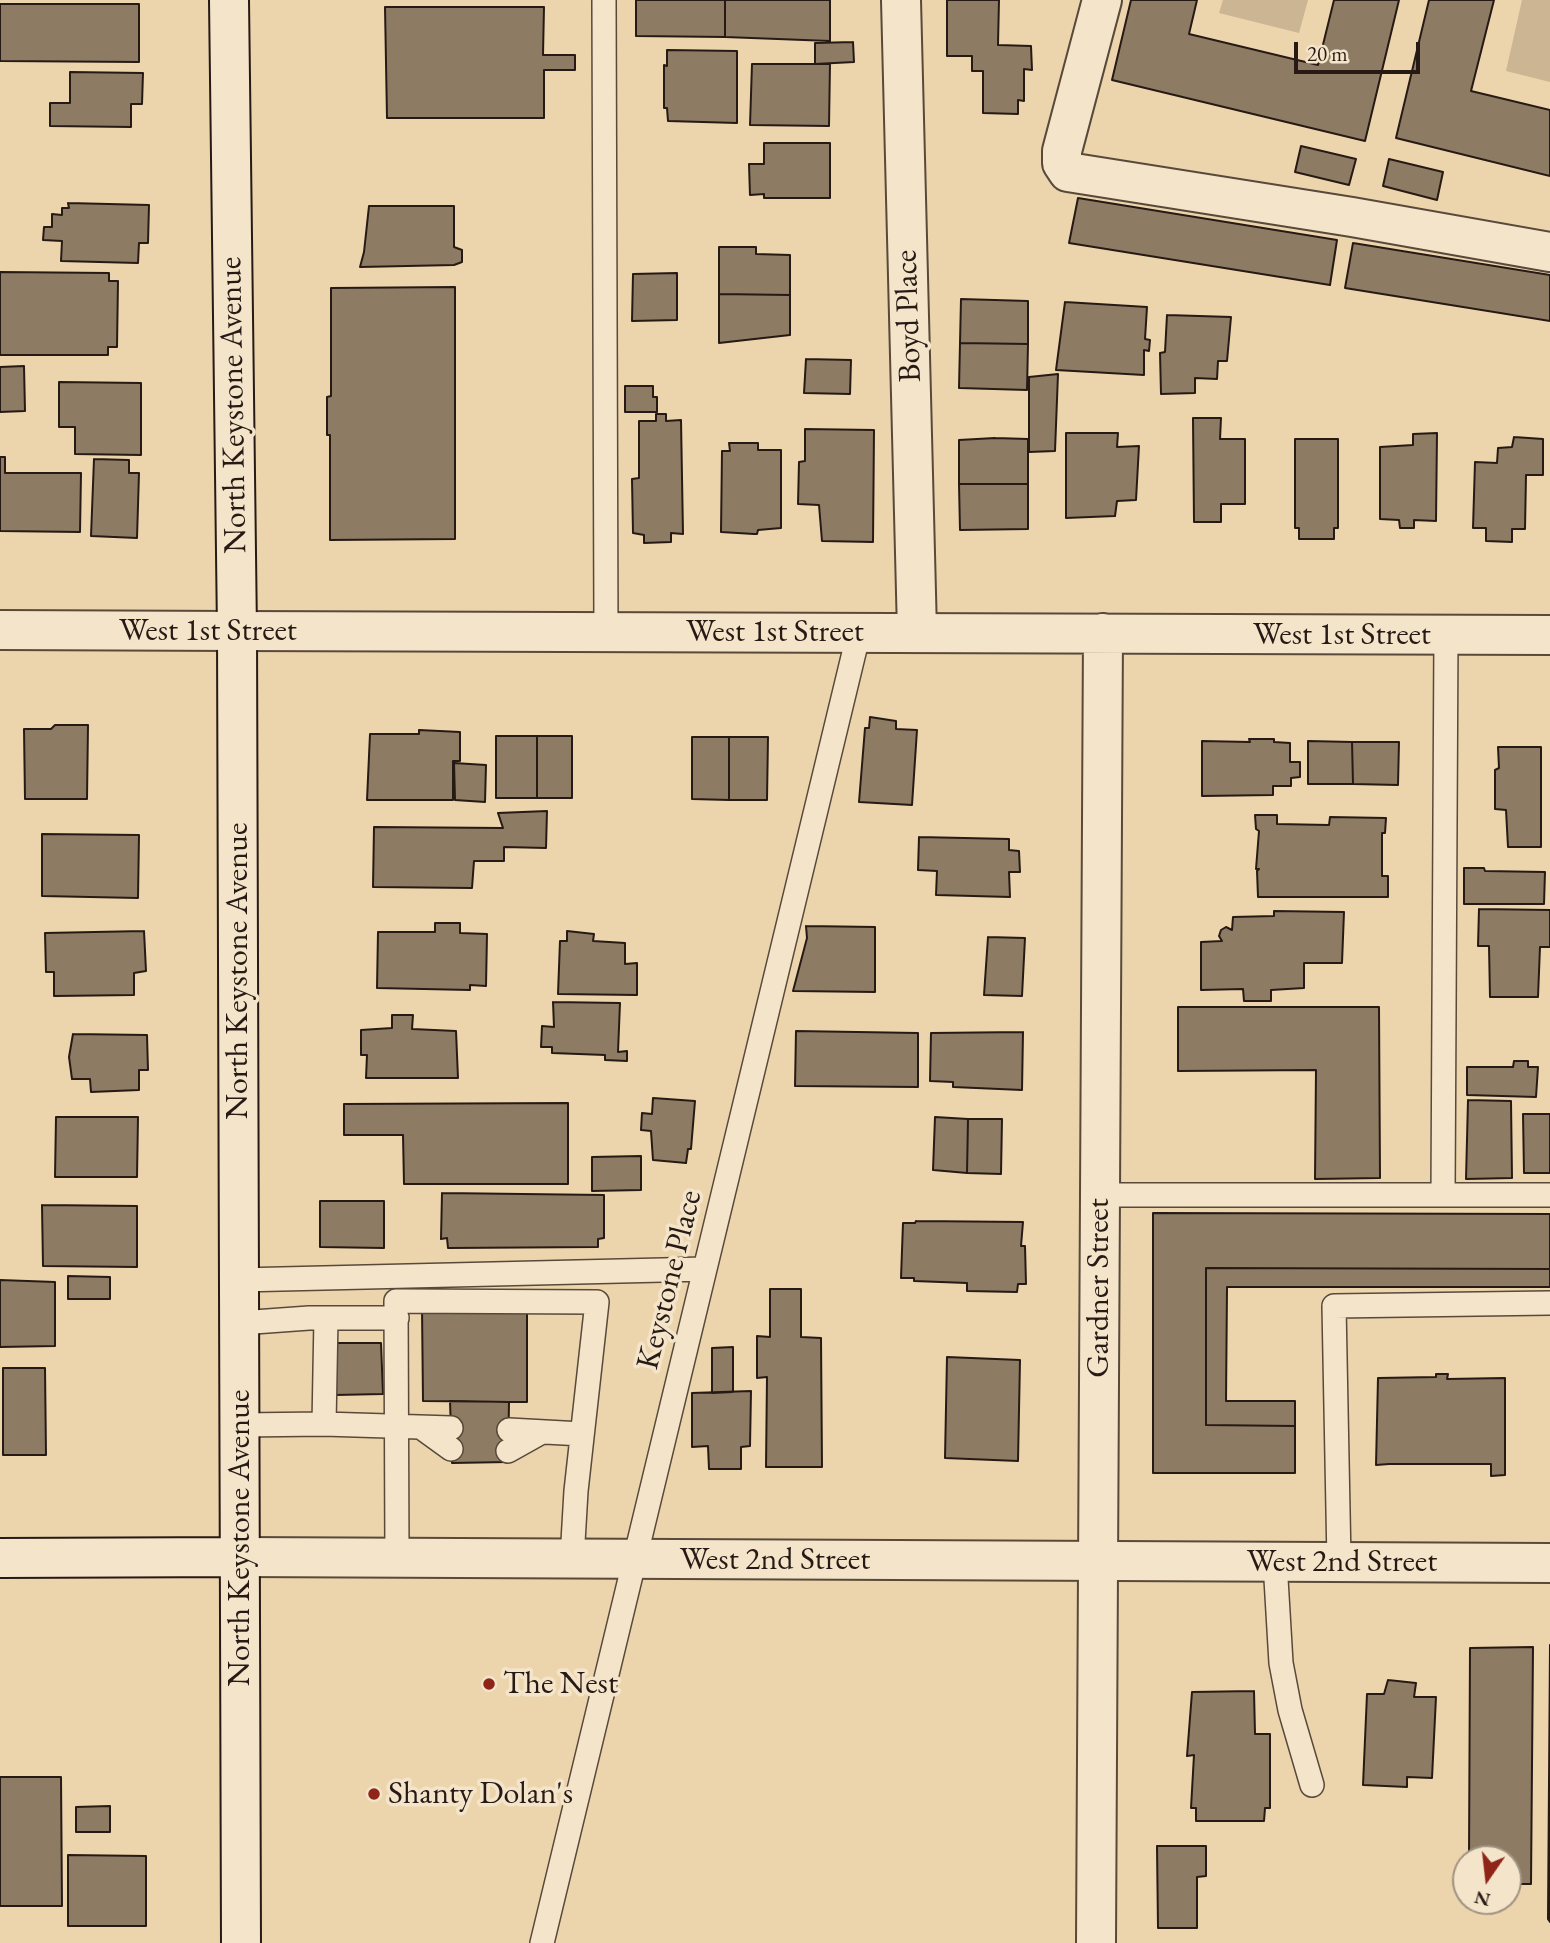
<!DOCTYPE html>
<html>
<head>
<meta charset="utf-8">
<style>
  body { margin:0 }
  #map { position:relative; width:1550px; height:1943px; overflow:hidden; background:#ecd5ad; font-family:"EB Garamond",serif }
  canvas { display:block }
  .north { position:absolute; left:1452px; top:1845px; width:70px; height:70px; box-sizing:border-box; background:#f3e4ca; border:2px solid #a19382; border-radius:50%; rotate:194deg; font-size:19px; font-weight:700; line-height:28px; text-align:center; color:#271a15 }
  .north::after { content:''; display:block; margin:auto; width:24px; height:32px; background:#8f2418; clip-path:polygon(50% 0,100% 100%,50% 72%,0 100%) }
  .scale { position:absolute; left:1294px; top:42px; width:126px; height:32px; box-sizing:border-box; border:4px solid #271a15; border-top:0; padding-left:9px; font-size:21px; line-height:24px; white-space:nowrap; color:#271a15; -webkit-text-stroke:5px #f3e4ca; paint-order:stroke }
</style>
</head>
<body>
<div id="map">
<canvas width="1550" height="1943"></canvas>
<div class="north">N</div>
<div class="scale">20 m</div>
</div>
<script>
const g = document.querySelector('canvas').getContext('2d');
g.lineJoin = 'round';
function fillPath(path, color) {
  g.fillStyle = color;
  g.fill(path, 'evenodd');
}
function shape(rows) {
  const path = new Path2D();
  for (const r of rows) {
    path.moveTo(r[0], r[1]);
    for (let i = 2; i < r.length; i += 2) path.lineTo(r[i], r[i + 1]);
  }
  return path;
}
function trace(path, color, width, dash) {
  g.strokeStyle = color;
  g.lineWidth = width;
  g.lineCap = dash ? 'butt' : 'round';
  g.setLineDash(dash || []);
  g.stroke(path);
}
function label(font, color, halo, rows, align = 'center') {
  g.font = font + ' "EB Garamond",serif';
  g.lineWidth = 7;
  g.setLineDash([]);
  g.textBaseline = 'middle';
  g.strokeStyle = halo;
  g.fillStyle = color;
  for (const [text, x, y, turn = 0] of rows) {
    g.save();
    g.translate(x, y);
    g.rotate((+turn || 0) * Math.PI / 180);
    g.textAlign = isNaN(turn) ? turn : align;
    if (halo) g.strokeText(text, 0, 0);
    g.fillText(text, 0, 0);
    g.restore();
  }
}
const green = shape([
  [1223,0,1308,0,1299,33,1219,13],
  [1522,0,1550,0,1550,82,1506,71]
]);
const building = shape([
  [636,0,725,0,725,37,636,36,636,0],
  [725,0,830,0,830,41,725,37,725,0],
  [947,0,999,0,998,45,1031,46,1032,70,1024,69,1024,101,1018,100,1018,114,983,113,983,71,972,71,972,56,947,56,947,0],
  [1131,0,1197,0,1189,34,1318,65,1334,0,1399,0,1365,141,1112,80,1131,0],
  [1429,0,1494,0,1471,91,1550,110,1550,176,1396,138,1429,0],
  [0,4,139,4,139,62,0,61,0,4],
  [385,7,544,7,543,55,575,55,575,70,544,70,544,118,387,118,385,7],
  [853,42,854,62,815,64,815,43,853,42],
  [667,50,737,51,737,123,668,121,667,108,664,108,664,65,667,66,667,50],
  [752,64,830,64,829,126,750,125,752,64],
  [70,72,143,73,142,104,131,104,131,127,50,126,50,103,70,103,70,72],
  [764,143,830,143,830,198,764,198,764,194,750,195,749,164,764,164,764,143],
  [1301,146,1356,159,1349,185,1295,172,1301,146],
  [1389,159,1443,172,1437,200,1383,186,1389,159],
  [1078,198,1337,240,1330,285,1069,243,1078,198],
  [68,203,149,205,148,243,139,243,138,263,61,261,62,241,43,240,44,227,52,227,52,214,62,215,62,208,69,208,68,203],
  [369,206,454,206,454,247,462,250,462,262,454,265,360,267,364,252,369,206],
  [1353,243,1550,275,1550,321,1345,288,1353,243],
  [719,247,756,247,756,254,790,255,790,295,719,294,719,247],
  [0,272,109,273,109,281,118,281,117,347,108,347,108,355,0,355,0,272],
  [677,273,677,320,632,321,633,274,677,273],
  [455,287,455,539,330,540,330,435,327,435,327,397,331,396,331,288,455,287],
  [719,294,790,295,790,335,719,343,719,294],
  [961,299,1028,301,1028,344,960,343,961,299],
  [1065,302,1147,307,1145,339,1150,340,1149,351,1144,350,1144,375,1056,370,1065,302],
  [1167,315,1231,317,1227,361,1218,361,1217,379,1195,378,1195,393,1161,394,1160,353,1165,352,1167,315],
  [960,343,1028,344,1027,390,959,388,960,343],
  [806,359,851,360,850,394,804,393,806,359],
  [24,366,25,411,0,412,0,367,24,366],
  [1058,374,1055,451,1029,452,1029,377,1058,374],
  [59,382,141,383,141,455,75,454,75,427,59,427,59,382],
  [625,386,653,386,653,397,657,397,657,412,625,412,625,386],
  [656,414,666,414,666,421,681,420,683,534,671,533,671,542,644,543,644,535,633,533,632,479,639,478,639,421,656,421,656,414],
  [1193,418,1221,418,1220,439,1245,439,1245,504,1221,504,1221,522,1194,522,1193,418],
  [805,429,874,430,873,542,822,541,819,505,798,504,799,462,805,461,805,429],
  [1066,433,1118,433,1117,447,1139,446,1136,500,1117,501,1115,516,1066,518,1066,433],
  [1437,433,1436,521,1414,520,1414,528,1400,528,1399,520,1380,519,1380,447,1413,445,1413,434,1437,433],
  [1514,437,1543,439,1543,475,1526,475,1525,529,1512,529,1512,542,1486,541,1486,528,1473,528,1475,462,1497,463,1498,448,1512,447,1514,437],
  [995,438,1028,439,1028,484,959,484,959,440,995,438],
  [1295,439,1338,439,1338,528,1334,528,1334,539,1299,539,1299,528,1295,528,1295,439],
  [729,443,758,443,758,450,781,450,781,528,758,530,757,534,754,534,721,532,722,451,730,451,729,443],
  [0,457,5,457,5,473,81,473,80,532,0,531,0,457],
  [94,459,129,460,129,473,139,473,137,538,91,536,94,459],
  [959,484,1028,484,1028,529,960,530,959,484],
  [870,717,896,721,896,729,917,730,912,805,859,802,865,728,869,728,870,717],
  [55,725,88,725,87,799,25,799,24,729,51,729,55,725],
  [419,730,460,732,460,761,453,761,453,800,367,800,370,734,419,734,419,730],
  [496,736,537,736,537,798,496,798,496,736],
  [537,736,572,736,572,798,537,798,537,736],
  [692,737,729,737,729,800,692,799,692,737],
  [729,737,768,737,767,800,729,800,729,737],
  [1249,739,1274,739,1274,742,1290,743,1290,762,1300,762,1300,777,1291,778,1291,786,1273,786,1273,795,1202,796,1202,741,1250,742,1249,739],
  [1308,741,1352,742,1353,784,1308,784,1308,741],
  [1352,742,1399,742,1398,785,1353,784,1352,742],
  [1498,747,1541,747,1541,847,1508,847,1506,810,1495,809,1495,770,1499,768,1498,747],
  [454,763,486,765,485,802,455,800,454,763],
  [547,811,546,848,504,847,504,861,474,861,472,888,373,887,374,827,503,828,498,813,547,811],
  [1255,815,1277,815,1277,824,1329,825,1330,817,1386,818,1385,833,1382,833,1382,876,1388,876,1388,897,1258,897,1257,871,1259,869,1256,869,1259,831,1256,829,1255,815],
  [42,834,139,835,138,898,42,896,42,834],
  [919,837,1009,839,1009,850,1019,851,1020,872,1009,872,1010,897,936,895,937,871,918,870,919,837],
  [1464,868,1484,868,1485,871,1545,872,1544,904,1464,904,1464,868],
  [1479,909,1550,910,1550,947,1540,947,1538,997,1490,997,1489,946,1478,946,1479,909],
  [1274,911,1344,912,1342,963,1304,963,1304,988,1271,990,1271,1001,1244,1001,1243,989,1201,990,1201,942,1222,941,1219,936,1221,930,1226,927,1232,930,1233,917,1274,916,1274,911],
  [435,923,460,923,460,933,487,934,486,986,470,985,470,990,377,988,378,932,435,932,435,923],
  [806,926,875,927,875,992,793,991,807,938,806,926],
  [144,931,146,971,134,973,134,995,54,996,54,972,46,972,45,933,144,931],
  [567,931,594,934,593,941,625,943,625,964,637,963,637,995,558,994,560,941,567,941,567,931],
  [988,937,1025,938,1022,996,984,995,988,937],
  [553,1002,620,1003,618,1052,627,1051,627,1061,605,1060,605,1055,552,1053,552,1047,541,1047,542,1026,554,1027,553,1002],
  [1178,1007,1379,1007,1380,1178,1315,1179,1316,1070,1178,1071,1178,1007],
  [392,1015,413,1015,412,1029,456,1031,458,1078,366,1078,367,1055,361,1055,361,1030,392,1028,392,1015],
  [796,1031,918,1033,918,1087,795,1086,796,1031],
  [1023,1032,1022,1090,953,1087,953,1082,930,1081,931,1033,1023,1032],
  [73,1034,147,1035,148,1070,139,1070,139,1090,91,1092,90,1079,72,1079,69,1057,73,1034],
  [1514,1061,1528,1061,1528,1067,1538,1067,1536,1097,1467,1095,1467,1067,1513,1067,1514,1061],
  [653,1098,695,1101,691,1149,688,1149,686,1163,653,1160,651,1131,641,1130,642,1113,652,1114,653,1098],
  [1468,1100,1511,1101,1512,1178,1466,1179,1468,1100],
  [568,1103,568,1184,404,1184,403,1135,344,1135,344,1104,568,1103],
  [1523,1114,1550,1114,1550,1173,1524,1173,1523,1114],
  [56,1117,138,1117,137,1177,55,1177,56,1117],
  [935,1117,968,1119,967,1173,933,1170,935,1117],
  [968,1119,1002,1119,1001,1174,967,1173,968,1119],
  [641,1156,641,1190,592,1191,592,1157,641,1156],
  [442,1193,604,1195,604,1238,598,1239,598,1247,448,1248,447,1238,441,1239,442,1193],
  [320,1201,384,1201,384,1248,320,1247,320,1201],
  [42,1205,137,1206,137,1267,43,1266,42,1205],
  [1153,1213,1550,1214,1550,1269,1206,1268,1206,1425,1295,1426,1295,1473,1153,1473,1153,1213],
  [916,1221,1023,1222,1021,1246,1025,1246,1026,1284,1018,1284,1017,1292,967,1291,967,1283,914,1281,914,1278,901,1278,903,1223,915,1223,916,1221],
  [1206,1268,1550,1269,1550,1287,1227,1287,1226,1401,1295,1401,1295,1426,1206,1425,1206,1268],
  [68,1276,110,1277,110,1299,68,1299,68,1276],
  [0,1280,55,1282,55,1346,0,1347,0,1280],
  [770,1289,801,1289,801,1337,821,1338,822,1467,766,1467,767,1377,757,1378,757,1336,770,1337,770,1289],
  [527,1307,527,1402,423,1401,422,1308,527,1307],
  [334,1343,381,1343,383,1394,335,1395,334,1343],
  [733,1347,733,1392,712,1393,712,1348,733,1347],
  [947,1357,1020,1360,1018,1461,945,1458,947,1357],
  [3,1368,45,1368,46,1455,3,1455,3,1368],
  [1436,1374,1448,1374,1447,1379,1505,1378,1505,1475,1491,1476,1491,1464,1389,1464,1376,1465,1378,1378,1436,1377,1436,1374],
  [751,1391,750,1446,741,1447,741,1469,709,1469,708,1446,692,1447,692,1393,751,1391],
  [450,1401,509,1402,508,1462,452,1463,450,1401],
  [1550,1645,1550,1922,1548,1919,1550,1645],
  [1533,1647,1531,1884,1508,1884,1508,1859,1469,1859,1470,1648,1533,1647],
  [1388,1680,1416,1683,1414,1697,1436,1697,1432,1778,1407,1777,1407,1787,1363,1785,1367,1694,1384,1694,1388,1680],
  [1254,1691,1255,1734,1270,1734,1270,1808,1265,1808,1264,1821,1196,1821,1196,1808,1191,1808,1194,1755,1187,1756,1192,1692,1254,1691],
  [0,1777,61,1777,62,1906,0,1906,0,1777],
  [110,1806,110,1832,76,1832,76,1807,110,1806],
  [1157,1846,1206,1846,1206,1876,1197,1877,1197,1928,1158,1928,1157,1846],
  [68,1855,146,1856,146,1926,68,1926,68,1855]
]);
const service = shape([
  [604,0,606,631],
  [1100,1195,1550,1195],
  [1443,1195,1446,635],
  [239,1280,705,1269],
  [240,1323,309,1318,397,1318],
  [324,1424,326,1318],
  [240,1425,324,1424,451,1428],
  [422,1428,451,1449],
  [509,1430,582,1434],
  [508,1451,542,1432],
  [397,1559,396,1301,597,1302,576,1491,572,1559],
  [1275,1562,1281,1663,1290,1710,1312,1785],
  [1339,1562,1334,1306,1550,1303],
  [542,1943,859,632]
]);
const minor = shape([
  [901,0,917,632],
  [1102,0,1062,151,1062,163,1068,172,1352,217,1550,252],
  [237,631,1550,635],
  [1096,1943,1103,633]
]);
const tertiary = shape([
  [0,630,237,631],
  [240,1557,1550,1563]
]);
const secondary = shape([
  [229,0,237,631,241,1943],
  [0,1558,240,1557]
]);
const markers = [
  [489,1684,7,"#8f2418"],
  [374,1794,7,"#8f2418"]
];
const streetNames = [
  ["Boyd Place",909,316,-92],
  ["North Keystone Avenue",234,405,-91],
  ["West 1st Street",208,631],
  ["West 1st Street",775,632],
  ["West 1st Street",1342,635],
  ["North Keystone Avenue",238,971,-90],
  ["Keystone Place",670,1280,-76],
  ["Gardner Street",1099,1288,-90],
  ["North Keystone Avenue",240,1538,-90],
  ["West 2nd Street",775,1560],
  ["West 2nd Street",1342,1562]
];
const poiNames = [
  ["The Nest",503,1684],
  ["Shanty Dolan's",388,1794]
];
fillPath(green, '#cbb593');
fillPath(building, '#8d7b64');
trace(building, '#271a15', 2);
trace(service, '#58493b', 26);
trace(minor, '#58493b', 42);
trace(tertiary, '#58493b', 42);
trace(secondary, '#271a15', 42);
trace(service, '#f3e4ca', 23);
trace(minor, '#f3e4ca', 38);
trace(tertiary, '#f3e4ca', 38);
trace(secondary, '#f3e4ca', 38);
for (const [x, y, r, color] of markers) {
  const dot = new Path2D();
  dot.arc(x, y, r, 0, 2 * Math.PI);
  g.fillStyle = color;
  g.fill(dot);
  trace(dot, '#f3e4ca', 2.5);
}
label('32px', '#271a15', '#f3e4ca', streetNames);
label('32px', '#271a15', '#f3e4ca', poiNames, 'left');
</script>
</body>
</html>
